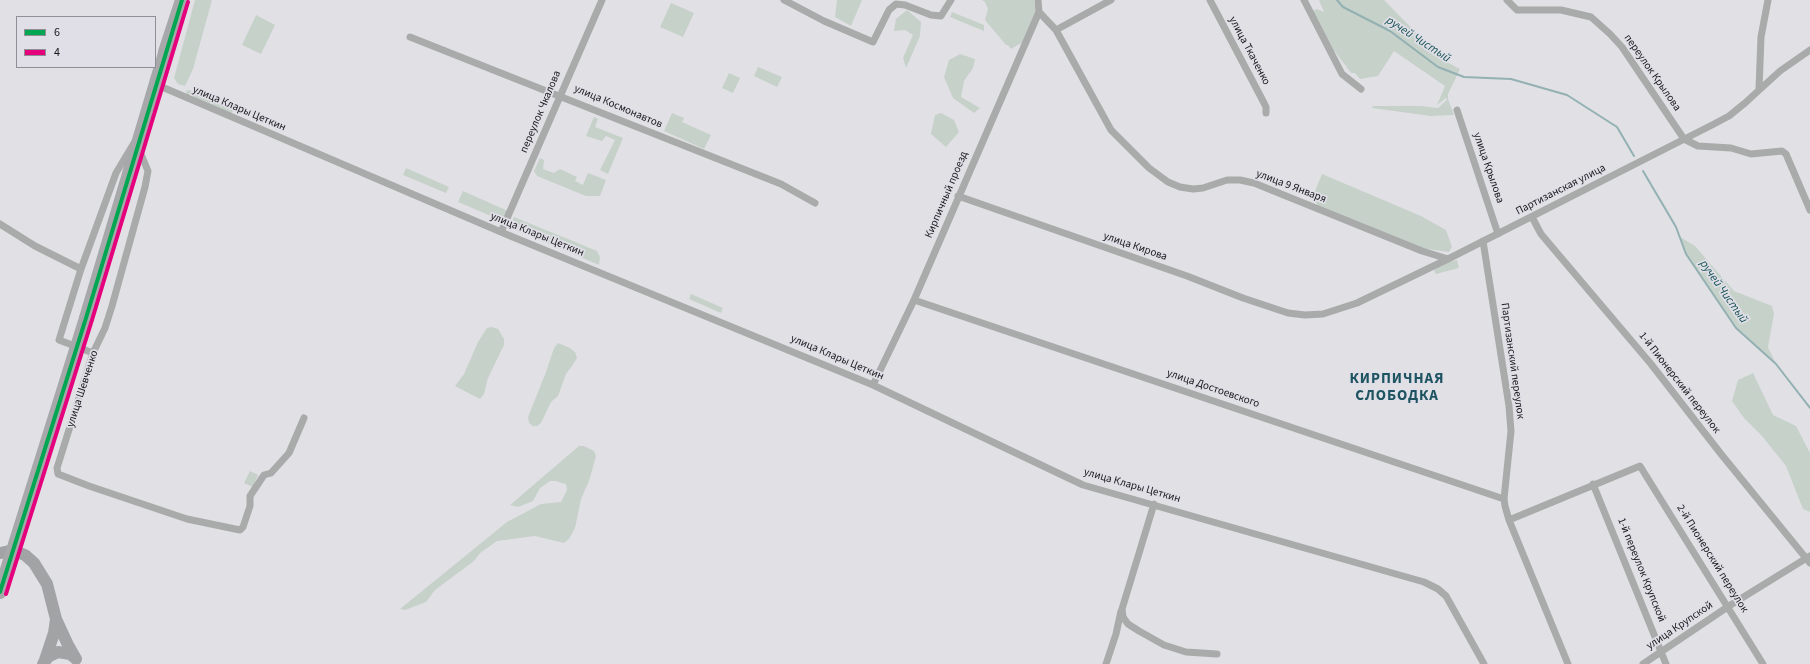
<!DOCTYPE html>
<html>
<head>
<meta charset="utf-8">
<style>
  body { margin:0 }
  #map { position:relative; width:1810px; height:664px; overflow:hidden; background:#e1e1e5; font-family:"Source Sans 3",sans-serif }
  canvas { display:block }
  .legend { position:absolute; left:16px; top:16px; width:140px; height:52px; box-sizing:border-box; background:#e0dfe7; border:1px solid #908f95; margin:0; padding:5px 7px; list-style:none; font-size:12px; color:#19181b }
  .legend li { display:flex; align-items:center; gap:8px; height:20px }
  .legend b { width:20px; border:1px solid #908f95 }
</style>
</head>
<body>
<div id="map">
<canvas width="1810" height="664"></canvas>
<ul class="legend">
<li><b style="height:5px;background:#00a651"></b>6</li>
<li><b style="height:5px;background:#e5007d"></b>4</li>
</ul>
</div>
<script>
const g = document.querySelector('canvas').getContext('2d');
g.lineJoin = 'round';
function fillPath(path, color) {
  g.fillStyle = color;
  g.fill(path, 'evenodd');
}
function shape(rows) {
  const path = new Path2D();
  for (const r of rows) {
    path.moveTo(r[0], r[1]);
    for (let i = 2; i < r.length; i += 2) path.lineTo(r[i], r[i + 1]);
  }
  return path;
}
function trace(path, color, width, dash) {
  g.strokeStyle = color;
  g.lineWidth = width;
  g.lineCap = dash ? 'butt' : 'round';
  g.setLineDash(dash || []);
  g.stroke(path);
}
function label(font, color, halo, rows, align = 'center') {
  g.font = font + ' "Source Sans 3",sans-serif';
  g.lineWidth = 3.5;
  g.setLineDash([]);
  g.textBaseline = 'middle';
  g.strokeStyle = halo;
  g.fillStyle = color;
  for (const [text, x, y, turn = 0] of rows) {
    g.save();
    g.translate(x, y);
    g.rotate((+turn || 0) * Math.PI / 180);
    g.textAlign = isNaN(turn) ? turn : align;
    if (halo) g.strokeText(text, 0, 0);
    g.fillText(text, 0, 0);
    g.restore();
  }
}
const green = shape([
  [195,0,212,0,193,69,185,86,178,84,174,78],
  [837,0,862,0,851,26,835,17],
  [982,0,1034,0,1036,12,1025,41,1011,49,1008,45,1006,45,985,20,988,9,985,2],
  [1319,0,1384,0,1443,60,1460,69,1448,94,1448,99,1454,115,1431,116,1372,108,1373,106,1421,106,1438,108,1447,100,1446,98,1437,105,1445,86,1394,51,1378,76,1360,79,1355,73,1351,73,1333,49,1317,18,1312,11,1317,9,1324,12],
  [671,3,694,13,683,37,660,27],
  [907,10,921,22,920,36,906,68,903,58,913,35,905,30,894,31,896,19],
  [952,12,984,25,984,31,950,17],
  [256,15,275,25,261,54,242,45],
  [960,54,975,59,973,68,964,81,961,97,980,108,974,113,953,98,944,77,949,60],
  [758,67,782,77,777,87,754,76],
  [729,73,740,78,733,93,722,88],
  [189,90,234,111,230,114,187,95,186,91],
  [672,113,684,118,682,122,711,135,704,149,664,131],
  [941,113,954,120,959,132,946,147,931,134,935,115],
  [594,117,598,119,595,127,623,138,608,174,600,170,615,140,606,136,602,141,586,136],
  [540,158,544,160,543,169,554,173,560,169,577,177,575,181,583,185,588,173,606,180,600,196,586,196,537,176,534,171],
  [406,168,449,187,446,193,403,175],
  [1322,174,1421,216,1446,230,1452,247,1449,252,1420,248,1318,206,1313,196],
  [463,191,508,211,503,221,458,202],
  [514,217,597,251,600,257,599,265,509,227],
  [1680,237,1695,246,1734,291,1772,306,1774,314,1768,347,1776,364,1736,328,1686,254],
  [1457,260,1459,268,1436,274,1434,270,1449,262],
  [691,294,723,308,721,313,689,299],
  [492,327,498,329,504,339,504,345,488,378,484,394,480,399,455,386,464,374,478,342,487,328],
  [558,343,570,348,575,352,577,358,572,366,566,374,558,396,551,402,541,423,537,426,533,426,529,423,528,417,546,372,554,348],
  [1753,373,1773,415,1796,426,1810,453,1810,512,1803,509,1786,466,1762,436,1744,418,1732,401,1738,380],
  [579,446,584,446,594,451,596,456,589,481,581,499,575,528,569,539,564,543,535,536,497,541,480,553,474,561,435,590,426,602,405,610,400,609,507,522,541,504,561,502,567,490,566,484,555,481,550,481,540,488,533,501,518,507,510,505],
  [250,471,258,475,253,487,244,483]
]);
const stream = shape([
  [1337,0,1343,7,1390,31,1438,67,1464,77,1511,79,1567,95,1617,127,1634,156],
  [1643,171,1676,227,1686,254,1736,328,1776,364,1810,408]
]);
const street = shape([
  [784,0,824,21,873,42,889,10,896,4,905,5,931,15,941,16,951,0],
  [1038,0,1039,12,1056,30,1111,130,1149,168,1168,182,1180,187,1193,189,1203,188,1227,180,1240,180,1254,183,1422,251,1448,259],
  [1210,0,1263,101,1266,107,1266,113],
  [1304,0,1342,74,1361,89],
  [1507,0,1517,10,1561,10,1591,17,1610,34,1622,47,1684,139,1698,146,1731,148,1751,154,1782,151,1786,154,1810,210],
  [1056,30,1111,0],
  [410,37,781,184,815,203],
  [155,84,508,235,873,385,1083,485,1424,582,1438,589,1446,596,1484,664],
  [1759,89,1761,37,1768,0],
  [1457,110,1498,234],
  [138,147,148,171,145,187,112,306,105,328,93,353,57,468,58,474,89,486,187,519,240,530,243,527,250,506,250,496,264,475,271,473,289,453,304,418],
  [958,196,1187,276,1243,298,1288,313,1305,315,1323,314,1357,303,1448,259,1714,124,1729,116,1745,103,1780,71,1810,50],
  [1532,217,1541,234,1651,364,1721,454,1810,563],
  [0,224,35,246,81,269],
  [501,232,602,0],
  [1483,241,1509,406,1511,431,1504,499,1505,506,1509,520,1568,664],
  [914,300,1504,499],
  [93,353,59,340,81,269,116,173,134,143],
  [873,385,914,300,1039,12],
  [1593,484,1666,664],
  [1154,504,1122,609,1123,617,1128,624,1139,631,1164,645,1186,652,1217,654],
  [1509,520,1640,466,1763,664],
  [1106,664,1116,634,1121,611],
  [1643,664,1729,606,1810,556]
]);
const primary = shape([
  [0,553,10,551,17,552,25,555,34,563,47,584,56,619,68,645,76,659],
  [45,660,54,633,56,619],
  [43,664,48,657,58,652,70,654,76,659]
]);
const highway = shape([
  [165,52,182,0],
  [86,318,165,53]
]);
const highwayBridge = shape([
  [0,592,86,318]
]);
const bus1 = shape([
  [0,592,86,318,182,0]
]);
const bus2 = shape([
  [6,594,92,320,188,2]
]);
const streetNames = [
  ["улица Ткаченко",1249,51,62],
  ["переулок Крылова",1652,73,55],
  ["улица Космонавтов",618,107,23],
  ["улица Клары Цеткин",239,109,23],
  ["переулок Чкалова",541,112,-67],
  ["улица Крылова",1488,168,71],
  ["улица 9 Января",1291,187,21],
  ["Партизанская улица",1561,190,-27],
  ["Кирпичный проезд",947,195,-67],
  ["улица Клары Цеткин",537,235,22],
  ["улица Кирова",1135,247,19],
  ["улица Клары Цеткин",837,358,23],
  ["Партизанский переулок",1512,361,82],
  ["1-й Пионерский переулок",1679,383,52],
  ["улица Шевченко",83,389,-72],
  ["улица Достоевского",1213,389,19],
  ["улица Клары Цеткин",1132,486,16],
  ["2-й Пионерский переулок",1712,559,58],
  ["1-й переулок Крупской",1641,570,68],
  ["улица Крупской",1680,626,-34]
];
const waterNames = [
  ["ручей Чистый",1418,40,33],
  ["ручей Чистый",1723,292,55]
];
const districtNames = [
  ["КИРПИЧНАЯ",1397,380],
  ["СЛОБОДКА",1397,397]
];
fillPath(green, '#c6d1ca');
trace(stream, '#93b0b2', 2);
trace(street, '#a9aaaa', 7);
trace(primary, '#a1a3a4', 12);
trace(highway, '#a6a8aa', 14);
trace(highwayBridge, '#a6a8aa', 14);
trace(bus1, '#00a651', 4);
trace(bus2, '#e5007d', 4);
label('11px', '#19181b', '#e0dfe7', streetNames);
label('italic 12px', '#155254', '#e0dfe7', waterNames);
g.letterSpacing = '1px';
label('bold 15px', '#1e5461', '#e0dfe7', districtNames);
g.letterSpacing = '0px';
</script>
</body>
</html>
